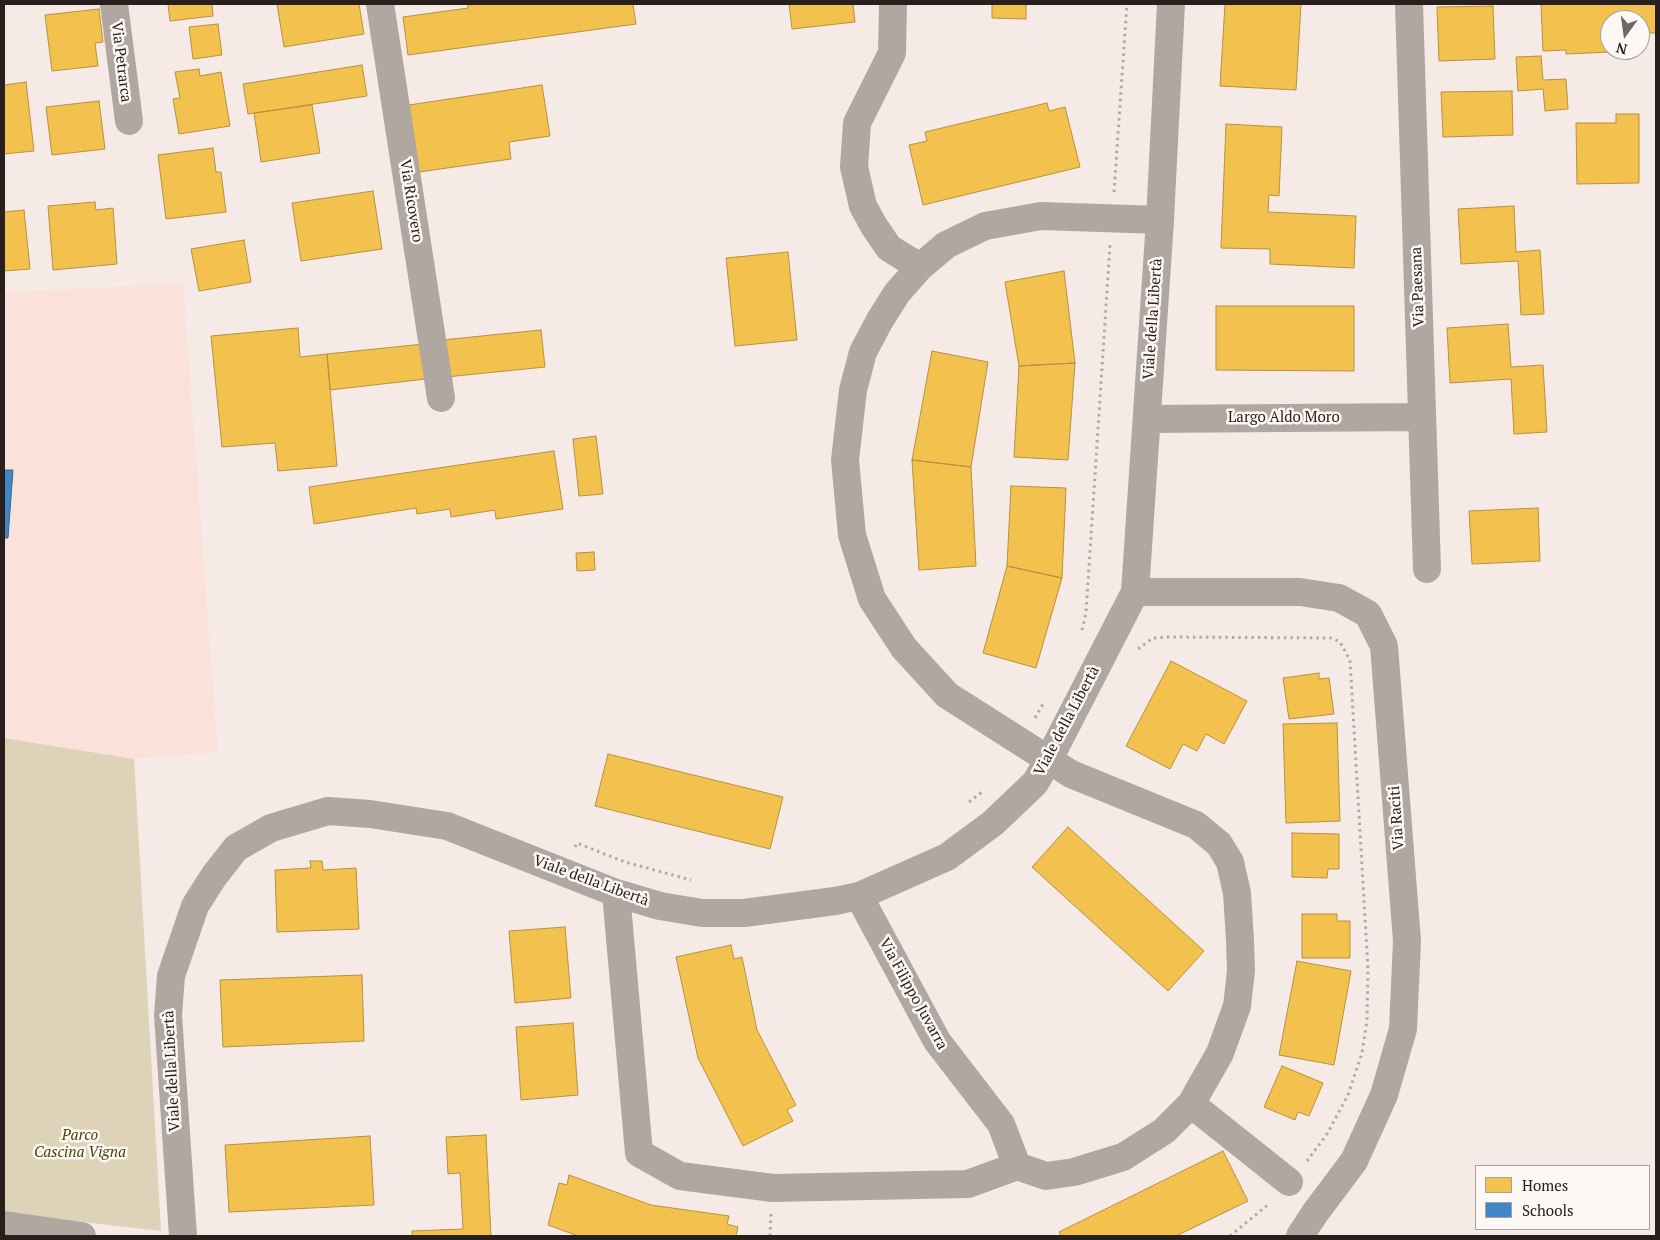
<!DOCTYPE html>
<html>
<head>
<meta charset="utf-8">
<style>
  body { margin:0 }
  #map { position:relative; width:1660px; height:1240px; overflow:hidden; background:#f6eae6; font-family:"PT Serif",serif }
  canvas { display:block }
  .frame { position:absolute; inset:0; border:5px solid #29201d; pointer-events:none }
  .legend { position:absolute; left:1475px; top:1165px; width:175px; height:65px; box-sizing:border-box; background:#fdf8f6; border:1px solid #a8a29f; margin:0; padding:6px 9px; list-style:none; font-size:15px; color:#29201d }
  .legend li { display:flex; align-items:center; gap:10px; height:25px }
  .legend b { width:25px; border:1px solid #a8a29f }
  .north { position:absolute; left:1600px; top:10px; width:50px; height:50px; box-sizing:border-box; background:#fdf8f6; border:1px solid #a8a29f; border-radius:50%; rotate:194deg; font-size:14px; font-weight:700; line-height:20px; text-align:center; color:#29201d }
  .north::after { content:''; display:block; margin:auto; width:18px; height:22px; background:#716763; clip-path:polygon(50% 0,100% 100%,50% 72%,0 100%) }
</style>
</head>
<body>
<div id="map">
<canvas width="1660" height="1240"></canvas>
<div class="frame"></div>
<ul class="legend">
<li><b style="height:14px;background:#f2c14e"></b>Homes</li>
<li><b style="height:14px;background:#3f88c5"></b>Schools</li>
</ul>
<div class="north">N</div>
</div>
<script>
const g = document.querySelector('canvas').getContext('2d');
g.lineJoin = 'round';
function fillPath(path, color) {
  g.fillStyle = color;
  g.fill(path, 'evenodd');
}
function shape(rows) {
  const path = new Path2D();
  for (const r of rows) {
    path.moveTo(r[0], r[1]);
    for (let i = 2; i < r.length; i += 2) path.lineTo(r[i], r[i + 1]);
  }
  return path;
}
function trace(path, color, width, dash) {
  g.strokeStyle = color;
  g.lineWidth = width;
  g.lineCap = dash ? 'butt' : 'round';
  g.setLineDash(dash || []);
  g.stroke(path);
}
function label(font, color, halo, rows, align = 'center') {
  g.font = font + ' "PT Serif",serif';
  g.lineWidth = 5;
  g.setLineDash([]);
  g.textBaseline = 'middle';
  g.strokeStyle = halo;
  g.fillStyle = color;
  for (const [text, x, y, turn = 0] of rows) {
    g.save();
    g.translate(x, y);
    g.rotate((+turn || 0) * Math.PI / 180);
    g.textAlign = isNaN(turn) ? turn : align;
    if (halo) g.strokeText(text, 0, 0);
    g.fillText(text, 0, 0);
    g.restore();
  }
}
const built = shape([
  [183,284,218,752,134,759,4,738,4,292]
]);
const green = shape([
  [4,738,134,759,161,1231,4,1213]
]);
const homes = shape([
  [168,4,212,4,213,16,170,21,168,4],
  [277,4,359,4,364,34,284,47,277,4],
  [468,4,633,4,636,24,408,55,403,17,468,8,468,4],
  [789,4,853,4,855,22,792,29,789,4],
  [992,4,1026,4,1026,19,992,18,992,4],
  [1225,4,1301,4,1296,90,1220,86,1225,4],
  [1541,4,1656,4,1656,33,1640,33,1640,20,1610,20,1611,52,1566,54,1566,50,1543,51,1541,4],
  [1493,6,1495,59,1439,61,1437,7,1493,6],
  [99,9,103,42,95,43,98,66,52,71,45,15,99,9],
  [218,24,222,55,193,59,189,27,218,24],
  [1541,56,1543,80,1566,79,1568,109,1545,111,1543,89,1518,91,1516,57,1541,56],
  [362,65,367,96,248,114,243,84,362,65],
  [199,69,200,76,221,72,230,126,179,134,173,99,180,98,175,72,199,69],
  [26,82,34,151,4,154,4,85,26,82],
  [542,85,550,136,509,142,511,159,419,172,409,105,542,85],
  [1512,91,1513,135,1443,137,1441,92,1512,91],
  [99,101,105,149,52,155,46,107,99,101],
  [1047,103,1049,111,1065,107,1080,167,923,205,909,145,927,141,925,132,1047,103],
  [312,105,320,153,261,162,254,113,312,105],
  [1616,114,1639,114,1639,183,1577,184,1576,123,1616,123,1616,114],
  [1226,124,1282,127,1279,196,1269,195,1268,212,1356,216,1354,268,1270,264,1270,249,1221,248,1226,124],
  [213,148,216,172,221,172,226,212,166,219,158,155,213,148],
  [373,191,382,249,301,261,292,203,373,191],
  [95,202,96,210,113,208,117,264,53,270,48,206,95,202],
  [1514,206,1516,252,1540,250,1544,314,1521,315,1518,261,1461,264,1458,209,1514,206],
  [24,210,30,269,4,271,4,212,24,210],
  [244,240,251,282,199,291,191,249,244,240],
  [788,252,797,340,735,346,726,258,788,252],
  [1064,271,1075,363,1019,366,1005,282,1064,271],
  [1216,306,1354,306,1354,371,1216,370,1216,306],
  [1508,324,1511,367,1543,365,1547,432,1514,434,1511,379,1450,383,1447,328,1508,324],
  [298,328,300,357,327,354,337,466,278,471,275,443,222,447,211,336,298,328],
  [541,330,545,367,446,377,442,340,541,330],
  [423,344,426,379,330,390,327,354,423,344],
  [932,351,988,362,971,467,912,460,932,351],
  [1075,363,1068,460,1014,457,1019,366,1075,363],
  [596,436,603,494,579,496,573,439,596,436],
  [554,451,563,509,496,519,495,510,451,517,450,509,417,514,416,508,314,524,309,487,554,451],
  [912,460,971,467,976,566,919,570,912,460],
  [1011,486,1066,488,1062,578,1007,566,1011,486],
  [1538,508,1540,561,1472,564,1469,511,1538,508],
  [594,552,595,570,577,571,576,553,594,552],
  [1007,566,1062,578,1036,668,983,653,1007,566],
  [1171,661,1247,701,1224,744,1206,734,1197,751,1183,744,1170,769,1126,746,1171,661],
  [1319,673,1319,679,1329,678,1334,714,1289,719,1283,678,1319,673],
  [1337,723,1340,821,1286,823,1283,724,1337,723],
  [608,754,783,797,770,849,595,806,608,754],
  [1068,827,1204,951,1168,991,1032,867,1068,827],
  [1292,833,1339,834,1339,869,1328,869,1327,878,1292,877,1292,833],
  [310,861,322,861,323,870,356,868,359,929,277,932,275,870,311,868,310,861],
  [1302,914,1337,914,1337,921,1350,921,1350,958,1302,958,1302,914],
  [565,927,571,998,515,1003,509,931,565,927],
  [731,945,734,959,742,957,757,1030,796,1105,787,1110,793,1121,743,1146,698,1058,676,957,731,945],
  [1297,961,1351,971,1334,1065,1279,1055,1297,961],
  [362,975,364,1041,223,1047,220,980,362,975],
  [573,1023,578,1095,521,1100,516,1027,573,1023],
  [1282,1066,1323,1083,1309,1116,1298,1112,1295,1120,1264,1107,1282,1066],
  [486,1135,491,1236,412,1236,412,1231,463,1229,460,1173,448,1174,446,1137,486,1135],
  [370,1136,374,1205,229,1212,225,1145,370,1136],
  [1223,1151,1248,1201,1176,1236,1061,1236,1059,1232,1223,1151],
  [569,1175,651,1205,729,1216,727,1224,738,1227,736,1236,578,1236,548,1225,559,1183,567,1185,569,1175]
]);
const schools = shape([
  [4,470,13,470,8,538,4,538,4,470]
]);
const path = shape([
  [1114,192,1127,4],
  [1082,630,1086,613,1110,245],
  [1138,649,1153,638,1168,637,1332,638,1340,642,1350,660,1368,969,1367,1020,1362,1053,1348,1095,1327,1134,1307,1161],
  [1035,718,1043,704],
  [969,802,982,792],
  [575,847,577,843,625,862,691,880],
  [770,1236,771,1214],
  [1230,1236,1270,1203]
]);
const minor = shape([
  [114,4,129,121],
  [380,4,441,398],
  [893,4,892,53,857,123,854,167,863,206,874,226,889,248,920,267],
  [1409,4,1427,569],
  [1147,419,1422,417],
  [1135,592,1300,592,1339,598,1368,614,1384,646,1407,941,1403,1029,1384,1095,1354,1161,1315,1213,1300,1236],
  [616,893,639,1153,680,1176,773,1188,968,1184,1017,1166,1046,1176,1074,1172,1123,1157,1164,1131,1191,1104,1220,1053,1237,1006,1241,971,1240,941,1237,893,1230,862,1219,844,1196,825,1071,774,947,695,904,648,872,599,852,535,845,460,853,390,863,352,880,320,897,293,920,267,946,245,985,226,1041,216,1160,220],
  [859,896,937,1041,1001,1124,1017,1166],
  [1191,1104,1289,1182],
  [4,1225,82,1236],
  [183,1236,168,1015,171,976,195,906,214,876,236,848,271,828,328,811,370,814,447,826,616,893,660,906,702,913,744,913,835,901,859,896,947,857,993,823,1035,783,1048,761,1135,592,1160,220,1171,4]
]);
const streetNames = [
  ["Via Petrarca",121,62,83],
  ["Via Ricovero",411,201,81],
  ["Via Paesana",1418,287,-92],
  ["Viale della Libertà",1153,319,-86],
  ["Largo Aldo Moro",1284,418],
  ["Viale della Libertà",1067,721,-62],
  ["Via Raciti",1397,818,-94],
  ["Viale della Libertà",591,881,20],
  ["Via Filippo Juvarra",913,994,61],
  ["Viale della Libertà",172,1071,-93]
];
const parkNames = [
  ["Parco",80,1136],
  ["Cascina Vigna",80,1153]
];
fillPath(built, '#fae2da');
fillPath(green, '#ded2b9');
fillPath(homes, '#f2c14e');
trace(homes, '#b6913f', 1);
fillPath(schools, '#3f88c5');
trace(schools, '#386993', 1);
trace(path, '#b1a9a5', 3, [2.5, 4]);
trace(minor, '#b0a8a0', 28);
label('15px', '#29201d', '#fdf8f6', streetNames);
label('italic 15px', '#4f4203', '#fdf8f6', parkNames);
</script>
</body>
</html>
